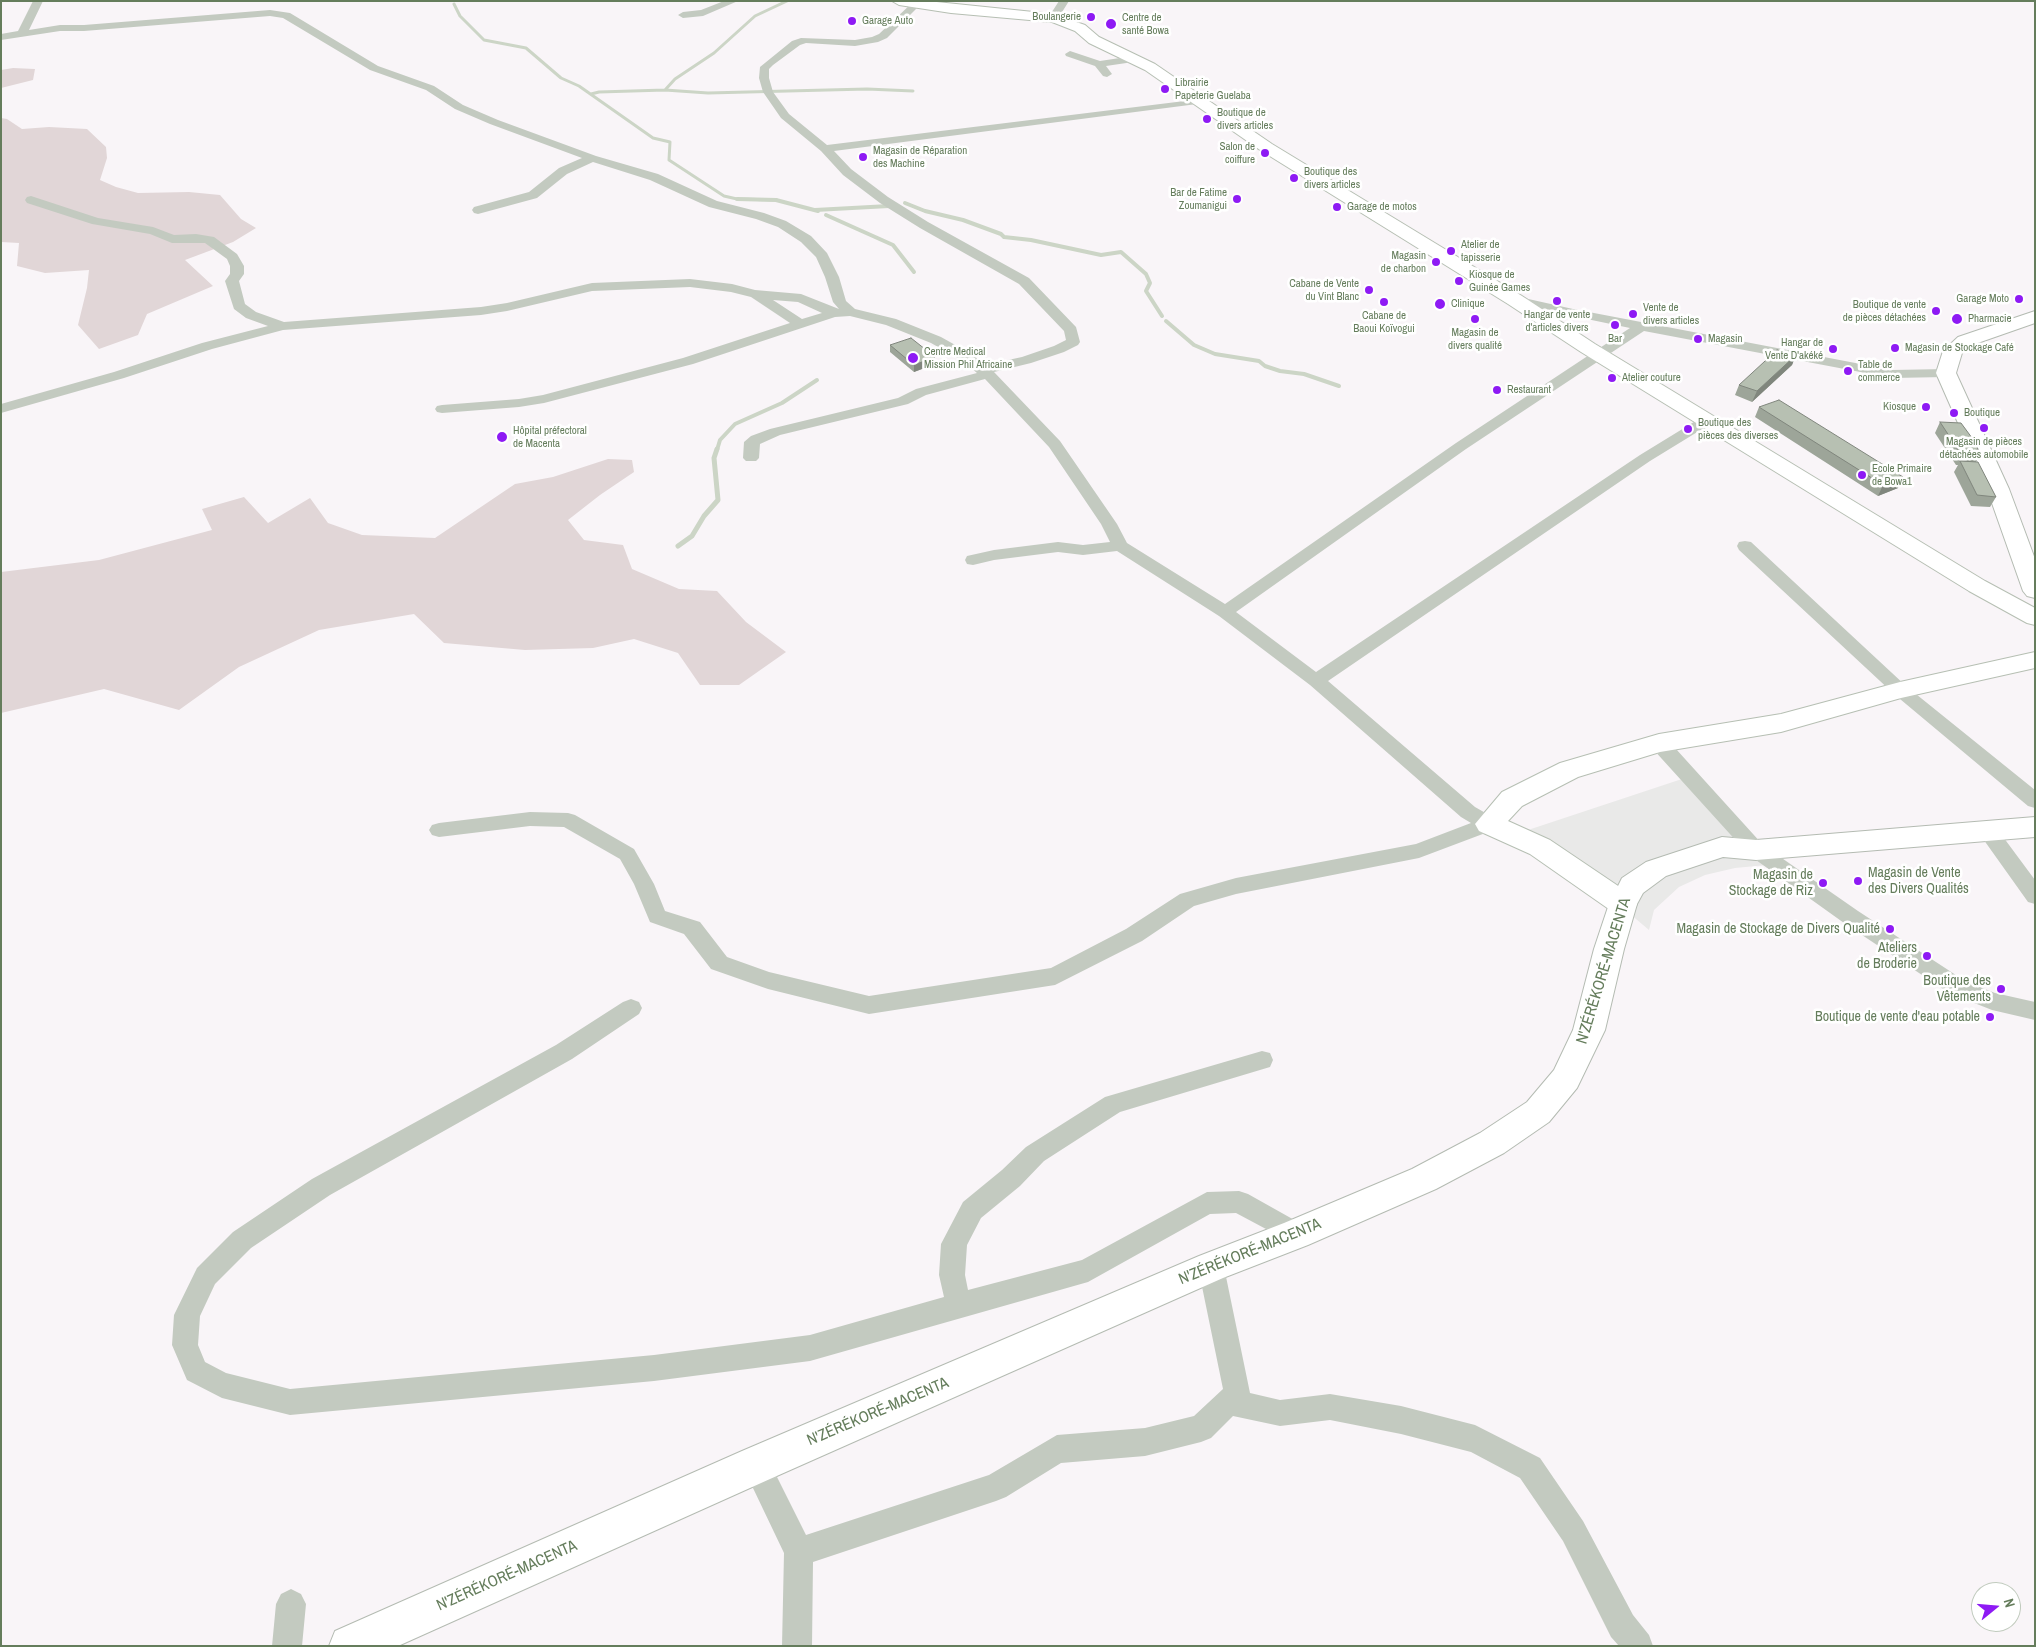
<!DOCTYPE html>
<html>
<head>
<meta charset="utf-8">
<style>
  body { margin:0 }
  #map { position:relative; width:2036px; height:1647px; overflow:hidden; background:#f9f5f8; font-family:"Archivo Narrow",sans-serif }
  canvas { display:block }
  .frame { position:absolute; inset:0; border:2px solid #657d5c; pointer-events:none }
  .north { position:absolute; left:1971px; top:1582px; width:50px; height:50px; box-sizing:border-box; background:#fff; border:1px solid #c1cbbe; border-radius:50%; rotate:73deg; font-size:14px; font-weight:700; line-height:20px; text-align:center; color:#657d5c }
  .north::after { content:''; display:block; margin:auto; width:18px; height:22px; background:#8e1af4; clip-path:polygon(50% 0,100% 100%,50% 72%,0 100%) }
</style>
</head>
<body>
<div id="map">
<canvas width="2036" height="1647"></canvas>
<div class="frame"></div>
<div class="north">N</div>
</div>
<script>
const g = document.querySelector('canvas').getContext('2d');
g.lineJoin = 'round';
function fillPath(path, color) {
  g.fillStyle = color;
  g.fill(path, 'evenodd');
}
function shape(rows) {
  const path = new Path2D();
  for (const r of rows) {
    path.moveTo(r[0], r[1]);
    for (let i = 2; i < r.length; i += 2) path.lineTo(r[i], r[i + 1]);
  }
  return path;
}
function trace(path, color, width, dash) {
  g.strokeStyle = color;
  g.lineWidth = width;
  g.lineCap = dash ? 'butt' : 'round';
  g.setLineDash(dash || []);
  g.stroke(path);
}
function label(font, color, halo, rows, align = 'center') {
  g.font = font + ' "Archivo Narrow",sans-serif';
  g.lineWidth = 5;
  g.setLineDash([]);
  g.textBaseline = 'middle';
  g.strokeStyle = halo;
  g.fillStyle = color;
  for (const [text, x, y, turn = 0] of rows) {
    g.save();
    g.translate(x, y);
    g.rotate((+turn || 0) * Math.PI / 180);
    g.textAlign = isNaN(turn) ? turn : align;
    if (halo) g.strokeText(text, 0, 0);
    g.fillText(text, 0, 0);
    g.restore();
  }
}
const built = shape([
  [1694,775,1767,865,1735,868,1705,875,1679,887,1654,910,1649,930,1547,844,1525,831]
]);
const green = shape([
  [13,68,35,69,33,80,1,88,1,70],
  [1,118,7,119,22,129,49,127,87,129,106,147,107,158,100,180,116,187,138,193,189,192,220,195,241,219,256,228,233,242,185,260,213,286,147,314,138,335,99,349,78,325,87,288,89,270,45,273,17,266,19,243,1,242],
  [608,459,632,460,634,472,600,495,568,520,584,540,623,545,632,569,679,589,717,591,746,622,786,652,739,685,700,685,678,653,634,639,593,648,525,650,444,643,414,614,319,630,239,667,179,710,104,689,1,713,1,572,99,560,212,530,202,509,244,497,268,523,310,498,328,523,362,535,435,538,515,484,553,477]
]);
const streamFar2 = shape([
  [454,4,460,16,484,40,526,48,561,78,579,86,653,138,670,142,669,160,724,196,737,199,777,200],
  [665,90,675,79,714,53,755,16,787,1],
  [591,94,599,92,665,90,708,93,867,89,913,91]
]);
const streamFar1 = shape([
  [737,199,776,200,818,211],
  [905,203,925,211,963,220,1001,234,1004,237,1031,240,1101,255,1121,252,1146,274,1150,283,1146,291,1162,316],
  [815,210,889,206],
  [826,215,893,245,914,272],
  [1166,321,1194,345,1215,354,1259,361,1265,366,1280,371,1304,374,1339,386],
  [717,450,720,440,735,424,782,403,817,380]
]);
const stream = shape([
  [678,546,692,536,704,516,718,500,714,458,717,449]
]);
const minor = shape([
  [33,1,43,1,29,30,60,25,84,25,270,10,290,13,378,66,434,86,463,105,498,120,596,156,658,174,717,201,764,213,786,221,811,236,827,253,839,277,846,301,855,309,896,319,941,337,973,355,985,365,1022,357,1054,346,1066,340,1064,331,1019,284,920,228,880,203,843,175,821,151,781,118,763,92,759,78,760,67,792,41,801,38,855,40,872,37,879,34,912,3,915,2,918,3,918,7,887,38,878,42,855,46,806,43,800,45,773,65,769,69,769,78,773,92,789,114,827,145,1201,99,1203,101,1201,103,1197,104,834,151,851,169,888,197,928,222,1029,278,1076,327,1080,342,1078,345,1064,352,1031,363,994,372,1060,441,1117,524,1127,543,1225,604,1456,443,1630,328,1510,303,1508,300,1510,297,1515,296,1573,309,1892,370,1946,369,1951,370,1953,373,1951,376,1946,377,1892,378,1644,331,1466,449,1236,612,1316,672,1640,455,1702,417,1712,417,1714,420,1712,423,1650,461,1328,681,1475,807,1496,819,1499,824,1496,829,1419,858,1236,894,1194,906,1142,941,1055,985,869,1014,768,989,711,969,684,934,650,922,634,884,620,859,564,827,530,826,439,837,432,835,429,830,432,825,439,823,530,812,568,813,575,815,634,849,654,884,665,911,700,922,727,957,769,972,869,996,1051,968,1126,929,1180,894,1236,878,1416,844,1471,823,1461,817,1310,685,1219,616,1117,551,1083,555,1058,552,994,560,973,565,967,564,965,560,967,556,994,550,1058,542,1083,545,1110,542,1101,524,1049,447,985,379,926,395,908,404,780,435,760,444,759,458,756,461,746,461,743,458,744,442,751,436,770,429,898,398,916,389,977,373,963,361,931,343,886,325,850,316,835,317,693,364,544,403,519,407,442,413,437,412,435,409,437,406,442,405,519,399,543,395,683,358,790,323,751,297,731,292,690,287,592,291,507,311,481,315,283,330,212,349,124,378,1,413,1,404,114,372,202,343,268,326,246,318,234,309,225,281,230,274,230,266,227,259,205,243,172,243,150,234,92,224,27,203,25,200,27,197,31,196,98,218,153,227,174,235,196,234,214,237,237,254,244,266,244,274,239,281,245,304,256,312,284,322,481,307,507,303,592,283,690,279,732,284,755,290,801,294,839,309,833,302,825,277,816,257,801,242,778,227,756,219,709,207,650,180,593,162,567,174,537,198,478,214,474,213,472,210,474,207,529,192,559,168,582,158,490,124,455,109,426,90,370,70,283,18,270,16,84,31,60,31,1,40,1,34,18,31,33,1],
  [773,300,798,302,822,313,802,319,773,300],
  [724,1,738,1,703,16,683,18,678,15,683,12,701,10,724,1],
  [1059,1,1069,1,1057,20,1049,20,1048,18,1059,1],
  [1070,51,1100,61,1133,56,1138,59,1133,62,1106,66,1112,74,1107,77,1103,76,1095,66,1066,56,1065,54,1070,51],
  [1745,541,1751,542,1906,686,2035,790,2035,808,2028,806,1894,694,1739,550,1737,546,1739,542,1745,541],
  [1659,737,1666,738,1763,845,1858,911,1965,981,1995,993,2035,1002,2035,1020,1992,1010,1949,993,1844,923,1749,855,1652,748,1649,743,1652,738,1659,737],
  [1988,824,1995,826,2035,880,2035,904,2028,902,1981,836,1978,831,1981,826,1988,824],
  [631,999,639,1002,642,1008,639,1014,572,1059,330,1195,251,1248,215,1284,200,1316,198,1345,205,1362,226,1373,290,1389,654,1355,810,1335,944,1297,939,1275,941,1244,963,1202,1002,1170,1026,1147,1105,1097,1262,1051,1270,1053,1273,1060,1270,1067,1120,1112,1044,1161,1020,1186,981,1218,967,1245,965,1275,968,1290,1082,1260,1207,1192,1239,1191,1248,1194,1305,1226,1309,1234,1305,1242,1296,1245,1236,1213,1210,1214,1088,1282,810,1361,654,1381,290,1415,222,1398,187,1380,172,1345,174,1315,197,1268,233,1232,312,1179,556,1045,623,1002,631,999],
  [1211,1255,1220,1259,1224,1267,1250,1393,1280,1400,1330,1394,1401,1406,1475,1425,1540,1458,1583,1521,1633,1615,1649,1635,1653,1646,1619,1646,1611,1637,1563,1541,1520,1478,1471,1452,1401,1434,1330,1420,1280,1426,1233,1416,1211,1438,1201,1442,1145,1456,1061,1463,1006,1497,996,1501,813,1562,812,1646,782,1646,784,1553,742,1465,746,1455,756,1451,766,1455,806,1535,989,1475,1057,1435,1145,1428,1194,1416,1223,1389,1198,1267,1202,1259,1211,1255],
  [291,1589,301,1594,306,1604,302,1646,272,1646,276,1604,281,1594,291,1589]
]);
const secondary = shape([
  [892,1,927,1,1053,14,1085,25,1099,37,1155,64,1272,144,1522,296,1595,344,1985,581,2035,608,2035,625,2027,623,1969,591,1581,352,1508,304,1260,150,1145,70,1089,43,1075,31,1052,22,951,13,899,5,892,1],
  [2035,652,2035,668,1901,698,1781,732,1660,752,1578,777,1522,806,1508,821,1550,840,1633,896,1637,904,1633,912,1623,915,1613,912,1530,854,1479,831,1475,824,1502,792,1560,763,1659,734,1781,714,1900,682,2035,652]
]);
const trunk = shape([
  [2035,311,2035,323,1972,345,1962,353,1956,373,2009,489,2035,559,2035,598,2027,596,2023,591,1987,489,1936,373,1943,351,1958,337,2035,311],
  [2035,817,2035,837,1756,860,1723,857,1666,876,1643,893,1637,904,1624,949,1605,1030,1577,1088,1549,1122,1504,1153,1436,1189,1308,1245,1223,1278,770,1479,398,1646,329,1646,335,1631,742,1451,1199,1256,1284,1223,1412,1169,1480,1133,1527,1102,1554,1070,1573,1030,1594,949,1609,904,1622,878,1646,862,1722,837,1756,840,2035,817]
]);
const wall = shape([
  [890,345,935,357,935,364,914,372,890,352],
  [1796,355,1792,365,1752,402,1735,395,1739,385],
  [1759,407,1898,488,1878,496,1755,417],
  [1940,422,1980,454,1976,462,1996,497,1990,507,1971,506,1954,472,1958,465,1956,465,1935,433]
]);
const shadedWall = shape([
  [1796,355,1792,365,1752,402,1757,391],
  [935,357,935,364,914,372,914,365],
  [1903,477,1898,488,1878,496,1883,485]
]);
const building = shape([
  [911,338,935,357,914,365,890,345,911,338],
  [1777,350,1796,355,1757,391,1739,385,1777,350],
  [1779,400,1903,477,1883,485,1759,407,1779,400],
  [1940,422,1961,423,1975,442,1980,454,1961,454,1940,422],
  [1960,461,1978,462,1996,497,1977,495,1960,461]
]);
const markers = [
  [1091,17,5,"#8e1af4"],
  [852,21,5,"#8e1af4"],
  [1111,24,6,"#8e1af4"],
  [1165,89,5,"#8e1af4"],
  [1207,119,5,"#8e1af4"],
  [1265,153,5,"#8e1af4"],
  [863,157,5,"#8e1af4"],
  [1294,178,5,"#8e1af4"],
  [1237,199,5,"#8e1af4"],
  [1337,207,5,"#8e1af4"],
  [1451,251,5,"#8e1af4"],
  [1436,262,5,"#8e1af4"],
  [1459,281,5,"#8e1af4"],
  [1369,290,5,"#8e1af4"],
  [2019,299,5,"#8e1af4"],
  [1557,301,5,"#8e1af4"],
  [1384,302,5,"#8e1af4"],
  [1440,304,6,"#8e1af4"],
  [1936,311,5,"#8e1af4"],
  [1633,314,5,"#8e1af4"],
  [1475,319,5,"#8e1af4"],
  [1957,319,6,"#8e1af4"],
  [1615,325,5,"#8e1af4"],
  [1698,339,5,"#8e1af4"],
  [1895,348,5,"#8e1af4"],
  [1833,349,5,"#8e1af4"],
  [913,358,6,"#8e1af4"],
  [1848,371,5,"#8e1af4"],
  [1612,378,5,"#8e1af4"],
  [1497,390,5,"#8e1af4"],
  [1926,407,5,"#8e1af4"],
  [1954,413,5,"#8e1af4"],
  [1984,428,5,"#8e1af4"],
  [1688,429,5,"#8e1af4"],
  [502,437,6,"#8e1af4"],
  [1862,475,5,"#8e1af4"],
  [1858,881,5,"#8e1af4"],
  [1823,883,5,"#8e1af4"],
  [1890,929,5,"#8e1af4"],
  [1927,956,5,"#8e1af4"],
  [2001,989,5,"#8e1af4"],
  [1990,1017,5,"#8e1af4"]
];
const farPoinames = [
  ["Boulangerie",1081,17,"right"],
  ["Centre de",1122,18],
  ["santé Bowa",1122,31],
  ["Garage Auto",862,21],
  ["Librairie",1175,83],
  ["Papeterie Guelaba",1175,96],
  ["Boutique de",1217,113],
  ["divers articles",1217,126],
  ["Salon de",1255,147,"right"],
  ["coiffure",1255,160,"right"],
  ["Magasin de Réparation",873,151],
  ["des Machine",873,164],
  ["Boutique des",1304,172],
  ["divers articles",1304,185],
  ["Bar de Fatime",1227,193,"right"],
  ["Zoumanigui",1227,206,"right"],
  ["Garage de motos",1347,207],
  ["Atelier de",1461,245],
  ["tapisserie",1461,258],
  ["Magasin",1426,256,"right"],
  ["de charbon",1426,269,"right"],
  ["Kiosque de",1469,275],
  ["Guinée Games",1469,288],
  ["Cabane de Vente",1359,284,"right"],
  ["du Vint Blanc",1359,297,"right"],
  ["Garage Moto",2009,299,"right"],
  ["Clinique",1451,304],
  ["Boutique de vente",1926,305,"right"],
  ["de pièces détachées",1926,318,"right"],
  ["Vente de",1643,308],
  ["divers articles",1643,321],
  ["Hangar de vente",1557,315,"center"],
  ["d'articles divers",1557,328,"center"],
  ["Cabane de",1384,316,"center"],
  ["Baoui Koïvogui",1384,329,"center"],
  ["Pharmacie",1968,319],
  ["Magasin de",1475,333,"center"],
  ["divers qualité",1475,346,"center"],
  ["Bar",1615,339,"center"],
  ["Magasin",1708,339],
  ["Hangar de",1823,343,"right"],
  ["Vente D'akéké",1823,356,"right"],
  ["Magasin de Stockage Café",1905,348],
  ["Centre Medical",924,352],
  ["Mission Phil Africaine",924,365],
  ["Table de",1858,365],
  ["commerce",1858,378],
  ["Atelier couture",1622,378],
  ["Restaurant",1507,390],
  ["Kiosque",1916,407,"right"],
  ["Boutique",1964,413],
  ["Boutique des",1698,423],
  ["pièces des diverses",1698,436],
  ["Hôpital préfectoral",513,431],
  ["de Macenta",513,444],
  ["Magasin de pièces",1984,442,"center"],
  ["détachées automobile",1984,455,"center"],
  ["Ecole Primaire",1872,469],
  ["de Bowa1",1872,482]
];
const poiNames = [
  ["Magasin de Vente",1868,873,"left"],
  ["des Divers Qualités",1868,889,"left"],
  ["Magasin de",1813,875],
  ["Stockage de Riz",1813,891],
  ["Magasin de Stockage de Divers Qualité",1880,929],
  ["Ateliers",1917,948],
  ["de Broderie",1917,964],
  ["Boutique des",1991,981],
  ["Vêtements",1991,997],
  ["Boutique de vente d'eau potable",1980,1017]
];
const nearStreetnames = [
  ["N'ZÉRÉKORÉ-MACENTA",1604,971,-73],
  ["N'ZÉRÉKORÉ-MACENTA",1250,1252,-22],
  ["N'ZÉRÉKORÉ-MACENTA",878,1412,-23],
  ["N'ZÉRÉKORÉ-MACENTA",507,1576,-24]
];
fillPath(built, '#e9e9e8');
fillPath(green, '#e1d6d7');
trace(streamFar2, '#ccd5c6', 3);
trace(streamFar1, '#ccd5c6', 4);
trace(stream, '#ccd5c6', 5);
trace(secondary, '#b6bfb3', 2);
trace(trunk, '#b4bbb2', 2);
fillPath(minor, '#c3cac0');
fillPath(secondary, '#fff');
fillPath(trunk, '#fff');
fillPath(wall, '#9da599');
fillPath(shadedWall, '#80867d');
fillPath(building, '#b7c0b2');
trace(building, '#80867d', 1);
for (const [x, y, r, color] of markers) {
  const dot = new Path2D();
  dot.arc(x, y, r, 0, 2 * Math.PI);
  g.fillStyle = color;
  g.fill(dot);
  trace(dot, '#fff', 2);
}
label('11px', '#657d5c', '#fff', farPoinames, 'left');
label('14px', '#657d5c', '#fff', poiNames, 'right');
label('16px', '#657d5c', '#fff', nearStreetnames);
</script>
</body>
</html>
